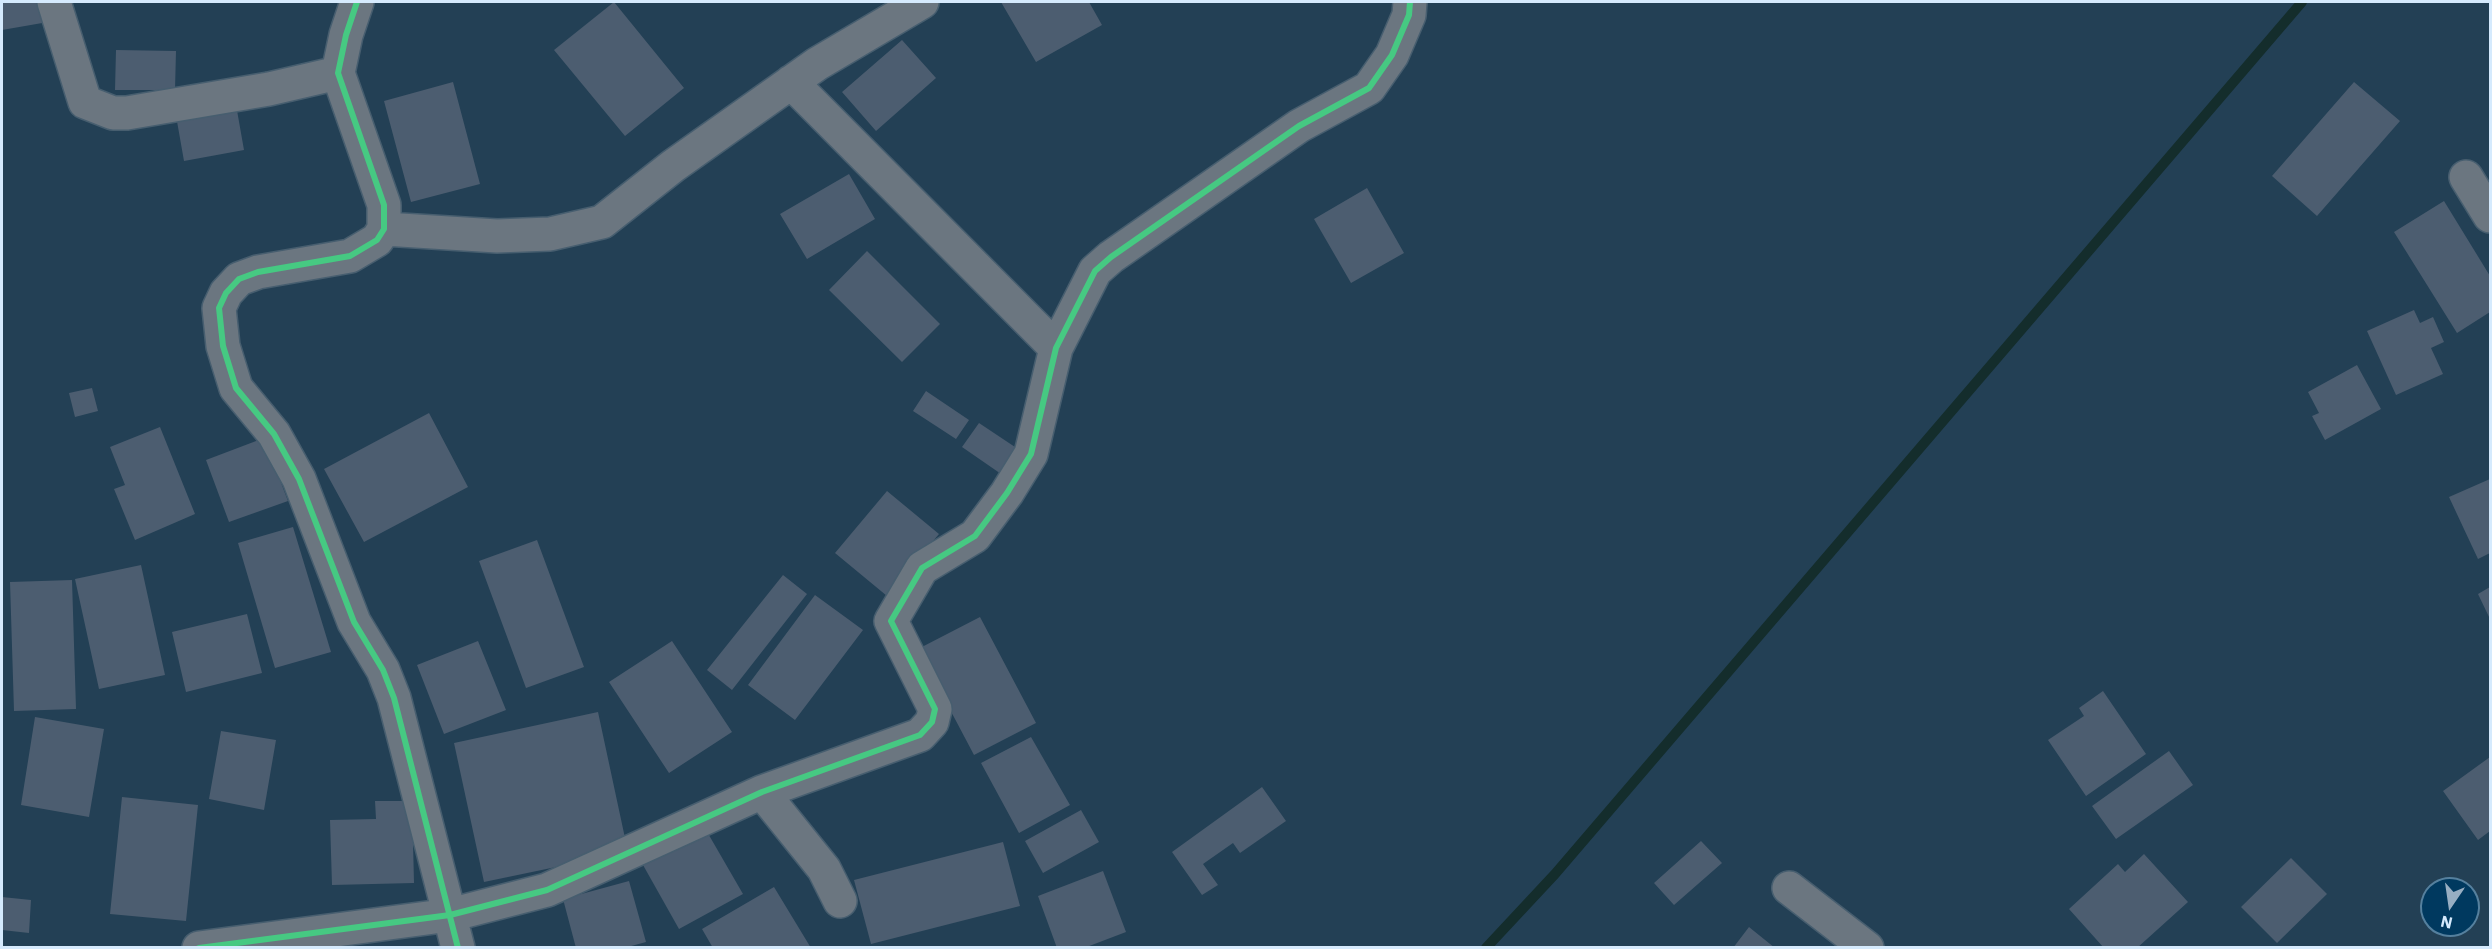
<!DOCTYPE html>
<html>
<head>
<meta charset="utf-8">
<style>
  body { margin:0 }
  #map { position:relative; width:2492px; height:949px; overflow:hidden; background:#234055; font-family:"IBM Plex Sans",sans-serif }
  canvas { display:block }
  .frame { position:absolute; inset:0; border:3px solid #d5eafd; pointer-events:none }
  .north { position:absolute; left:2420px; top:877px; width:60px; height:60px; box-sizing:border-box; background:#00395f; border:2px solid #55809e; border-radius:50%; rotate:193deg; font-size:16px; font-weight:700; line-height:24px; text-align:center; color:#d5eafd }
  .north::after { content:''; display:block; margin:auto; width:21px; height:27px; background:#97aec2; clip-path:polygon(50% 0,100% 100%,50% 72%,0 100%) }
</style>
</head>
<body>
<div id="map">
<canvas width="2492" height="949"></canvas>
<div class="frame"></div>
<div class="north">N</div>
</div>
<script>
const g = document.querySelector('canvas').getContext('2d');
g.lineJoin = 'round';
function shape(rows) {
  const path = new Path2D();
  for (const r of rows) {
    path.moveTo(r[0], r[1]);
    for (let i = 2; i < r.length; i += 2) path.lineTo(r[i], r[i + 1]);
  }
  return path;
}
function trace(path, color, width, dash) {
  g.strokeStyle = color;
  g.lineWidth = width;
  g.lineCap = dash ? 'butt' : 'round';
  g.setLineDash(dash || []);
  g.stroke(path);
}
function fillPath(path, color) {
  g.fillStyle = color;
  g.fill(path, 'evenodd');
}
const stream = shape([
  [1486,948,1555,874,2302,2]
]);
const building = shape([
  [2,2,44,2,48,22,2,30],
  [614,2,684,88,625,136,554,50],
  [1001,2,1089,2,1102,25,1036,62],
  [902,40,936,78,876,131,842,92],
  [116,50,176,51,175,90,115,90],
  [453,82,480,184,411,202,384,101],
  [2354,82,2400,121,2317,216,2272,176],
  [235,99,244,150,184,161,175,110],
  [849,174,875,219,807,259,780,214],
  [1367,188,1404,253,1351,283,1314,219],
  [2444,201,2490,276,2490,312,2457,333,2394,232],
  [867,251,940,324,902,362,829,290],
  [2414,310,2420,323,2433,317,2444,342,2431,348,2443,374,2396,395,2367,331],
  [2357,365,2381,409,2325,440,2312,416,2319,413,2308,392],
  [92,388,98,411,75,417,69,393],
  [926,391,969,420,956,439,913,411],
  [429,413,468,487,364,542,324,469],
  [979,423,1021,451,1004,476,962,447],
  [160,427,195,514,135,540,114,489,125,485,110,447],
  [264,438,288,501,229,522,206,460],
  [2490,479,2490,553,2478,559,2449,497],
  [887,491,939,534,887,596,835,553],
  [293,527,331,652,275,668,238,543],
  [537,540,584,667,526,688,479,561],
  [141,565,165,675,99,689,75,579],
  [783,575,807,594,732,690,707,670],
  [72,580,76,709,14,711,10,582],
  [2490,587,2490,619,2478,594],
  [815,595,863,630,795,720,748,685],
  [247,614,262,673,186,692,172,632],
  [980,617,1036,723,974,755,918,649],
  [478,641,506,710,444,734,417,665],
  [672,641,732,732,669,773,609,682],
  [2103,691,2146,754,2086,796,2048,740,2084,716,2079,708],
  [598,712,628,852,484,882,454,743],
  [35,717,104,729,89,817,21,805],
  [221,731,276,740,264,810,209,799],
  [1031,737,1070,805,1019,833,981,763],
  [2169,751,2193,785,2116,839,2092,806],
  [2490,757,2490,831,2478,840,2443,791],
  [1262,787,1286,821,1240,853,1233,843,1203,864,1218,885,1202,895,1172,852],
  [122,797,198,805,186,921,110,914],
  [375,801,412,801,414,883,332,885,330,820,376,819],
  [1081,810,1099,842,1043,873,1025,841],
  [706,830,743,894,679,929,643,865],
  [1701,841,1722,863,1674,905,1654,883],
  [1003,842,1020,906,871,944,854,880],
  [2144,854,2188,902,2137,948,2104,948,2069,909,2118,864,2125,872],
  [2291,858,2327,894,2277,943,2241,907],
  [1103,871,1126,932,1084,948,1057,948,1038,896],
  [629,881,646,942,624,948,576,948,563,899],
  [774,887,811,948,713,948,702,929],
  [2,897,31,900,29,933,2,930],
  [1749,927,1775,948,1733,948]
]);
const minor = shape([
  [54,2,85,102,113,113,127,113,269,89,338,73],
  [357,2,346,35,338,73,384,205,384,229,377,240,350,256,258,272,239,279,226,293,219,308,223,346,236,388,274,434,299,479,354,622,383,670,394,698,458,948],
  [791,82,1056,348],
  [2466,177,2490,216],
  [384,229,497,236,550,234,602,222,673,166,817,64,922,2],
  [762,792,824,869,840,901],
  [1789,888,1867,948],
  [199,948,450,915,547,890,762,792,920,735,932,722,935,709,891,621,922,568,975,536,1007,493,1031,454,1056,348,1095,271,1111,257,1299,126,1369,88,1392,55,1409,15,1410,2]
]);
const cycleway = shape([
  [357,2,346,35,338,73,384,205,384,229,377,240,350,256,258,272,239,279,226,293,219,308,223,346,236,388,274,434,299,479,354,622,383,670,394,698,458,948],
  [199,948,450,915,547,890,762,792,920,735,932,722,935,709,891,621,922,568,975,536,1007,493,1031,454,1056,348,1095,271,1111,257,1299,126,1369,88,1392,55,1409,15,1410,2]
]);
trace(stream, '#142d2c', 10);
fillPath(building, '#4c5d70');
trace(minor, '#475e6f', 36);
trace(minor, '#6b7680', 33);
trace(cycleway, '#46c982', 6);
</script>
</body>
</html>
